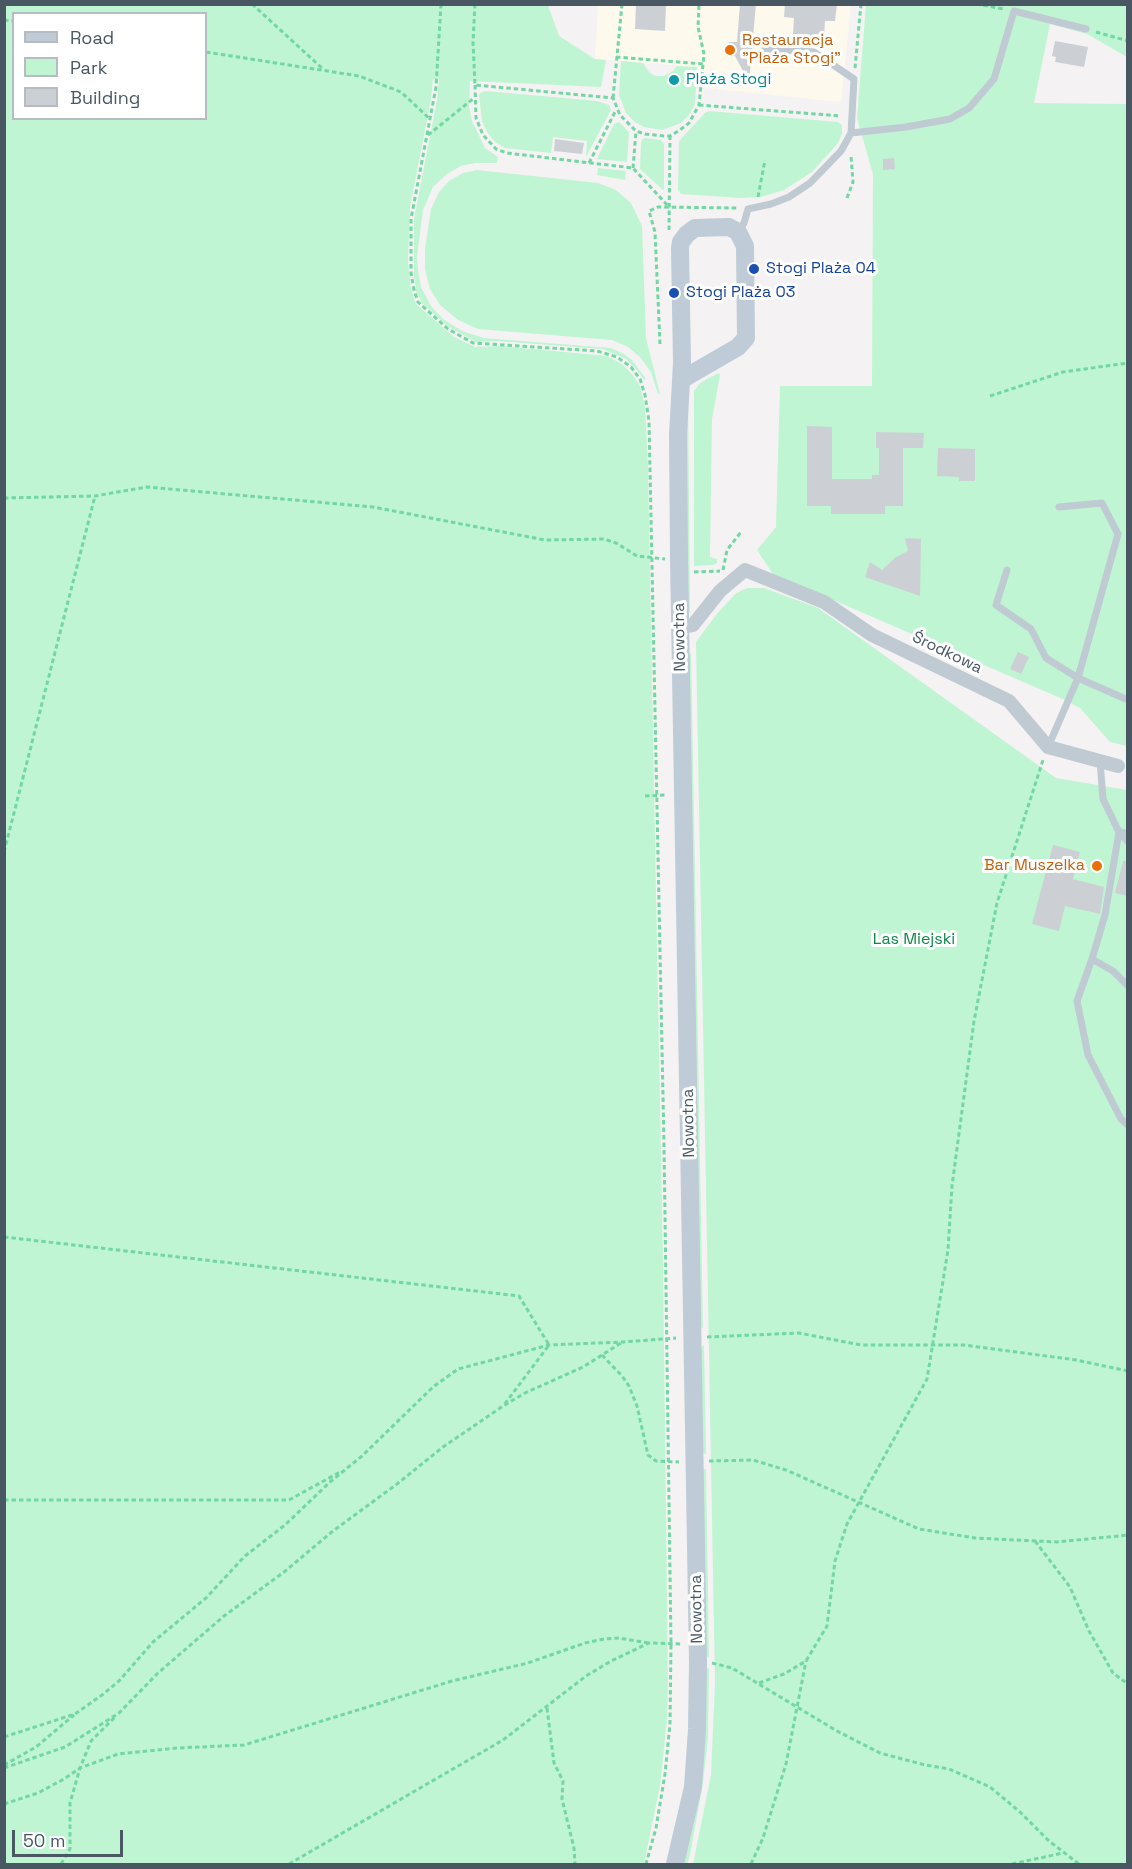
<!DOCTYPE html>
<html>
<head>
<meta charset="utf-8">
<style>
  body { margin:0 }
  #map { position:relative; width:1132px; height:1869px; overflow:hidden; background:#f5f2f3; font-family:"Space Grotesk",sans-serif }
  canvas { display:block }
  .frame { position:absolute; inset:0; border:6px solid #485762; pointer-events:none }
  .legend { position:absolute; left:12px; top:12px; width:195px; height:108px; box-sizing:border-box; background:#fff; border:2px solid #b6bcc0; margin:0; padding:8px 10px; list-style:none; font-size:18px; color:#485762 }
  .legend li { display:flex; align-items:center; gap:12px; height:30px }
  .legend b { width:30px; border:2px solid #b6bcc0 }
  .scale { position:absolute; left:12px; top:1830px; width:111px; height:27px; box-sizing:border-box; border:3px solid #485762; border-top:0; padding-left:8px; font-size:18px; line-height:21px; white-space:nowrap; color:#485762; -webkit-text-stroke:4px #fff; paint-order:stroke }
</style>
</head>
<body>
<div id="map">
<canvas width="1132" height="1869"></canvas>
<div class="frame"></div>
<ul class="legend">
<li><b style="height:8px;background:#bfcbd7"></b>Road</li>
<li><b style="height:16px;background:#bff5d2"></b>Park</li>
<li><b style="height:16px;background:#ccd0d5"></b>Building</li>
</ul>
<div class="scale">50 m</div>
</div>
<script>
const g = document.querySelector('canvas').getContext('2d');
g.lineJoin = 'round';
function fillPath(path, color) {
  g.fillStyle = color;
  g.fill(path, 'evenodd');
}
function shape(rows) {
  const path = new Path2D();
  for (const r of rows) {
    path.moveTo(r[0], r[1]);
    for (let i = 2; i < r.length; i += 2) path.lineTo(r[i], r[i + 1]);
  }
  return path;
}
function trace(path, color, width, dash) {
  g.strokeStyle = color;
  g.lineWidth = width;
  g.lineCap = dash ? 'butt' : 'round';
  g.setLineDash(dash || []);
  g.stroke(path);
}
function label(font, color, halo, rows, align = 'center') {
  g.font = font + ' "Space Grotesk",sans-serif';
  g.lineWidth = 6;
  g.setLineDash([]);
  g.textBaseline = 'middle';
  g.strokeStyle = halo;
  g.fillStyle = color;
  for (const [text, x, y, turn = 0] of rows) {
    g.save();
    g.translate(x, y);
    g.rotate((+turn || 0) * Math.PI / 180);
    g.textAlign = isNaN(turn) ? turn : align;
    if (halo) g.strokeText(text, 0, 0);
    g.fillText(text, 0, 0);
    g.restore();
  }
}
const commercial = shape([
  [598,5,851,5,841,102,696,87,697,67,595,59]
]);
const green = shape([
  [5,4,548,5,559,36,595,59,606,60,601,87,470,81,469,106,472,121,485,148,498,157,497,163,475,163,461,166,447,174,433,187,423,210,417,257,418,270,421,287,431,306,443,319,462,331,484,338,611,348,624,354,632,360,646,379,644,380,636,369,626,359,603,349,497,341,476,342,447,326,422,303,416,291,414,275,414,219,437,100,439,79,433,79,431,99,410,207,408,262,411,289,416,304,454,337,475,347,500,346,607,356,622,364,632,374,640,386,645,407,648,467,663,1266,668,1685,667,1719,660,1786,644,1864,5,1864],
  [14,14,206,14,206,118,14,118],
  [866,5,1127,5,1127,57,1087,34,1050,24,1034,103,1127,104,1127,746,1110,742,1080,708,1065,700,773,574,757,550,776,527,780,386,872,386,873,174,857,118],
  [621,61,643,63,649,72,655,76,664,76,673,71,677,66,697,67,695,104,689,115,681,123,662,130,644,127,635,122,626,113,619,95],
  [486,91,597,101,609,105,611,110,586,157,587,141,553,137,551,153,505,148,495,142,487,132,482,121,479,95,480,93],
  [709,111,838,122,842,125,842,134,838,143,812,172,784,190,761,197,741,198,681,194,678,190,679,141,705,113],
  [619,122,629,132,627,162,597,159,614,124],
  [645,138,661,140,664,144,664,190,662,189,640,169,641,144,642,140],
  [598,168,626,171,625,180,597,175],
  [477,170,598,183,616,190,631,203,642,226,646,338,660,394,658,394,651,372,640,357,628,347,612,340,478,329,458,320,440,305,430,289,425,269,425,249,431,209,439,192,449,181,463,173],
  [718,373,720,375,712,419,710,557,717,559,717,563,713,565,694,566,694,391,700,383],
  [688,390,690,613,688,611,685,434],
  [747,588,764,588,818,608,1056,778,1127,790,1127,1864,693,1864,711,1775,715,1682,696,642,716,615,735,594],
  [691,652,703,1329,700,1325,688,657],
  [704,1345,706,1454,702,1453,700,1349],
  [706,1469,709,1657,705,1656,702,1470],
  [709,1668,708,1738,703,1783,690,1855,687,1864,683,1864,705,1669]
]);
const building = shape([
  [636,4,666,4,665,31,635,29],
  [740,4,756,4,749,82,735,56,728,56,729,42,737,42],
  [785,4,837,4,835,21,825,21,824,37,793,34,794,18,784,17],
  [1055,41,1088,47,1084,67,1055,62,1056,57,1052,56],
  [555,139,584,143,582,154,554,151],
  [894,158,895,169,883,170,883,159],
  [807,426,832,427,832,479,872,479,872,475,879,475,879,448,876,448,876,432,924,433,923,448,903,448,903,506,885,506,885,514,831,514,831,506,807,506],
  [938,448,975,449,975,481,959,481,959,477,937,476],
  [905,538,921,539,920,596,865,577,870,562,882,570,896,557,908,551],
  [1018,652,1029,657,1021,674,1010,669],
  [1053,845,1080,852,1073,879,1104,887,1100,914,1065,906,1059,931,1032,924],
  [1123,861,1128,861,1128,896,1115,893]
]);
const path = shape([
  [252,4,323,69],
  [441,4,436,87,411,219,411,273,414,290,418,302,448,329,473,343,597,351,617,357,631,367,640,379,645,395,649,421,664,1144,671,1644,670,1724,665,1774,656,1828,646,1864],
  [475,4,473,42,475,85,613,98,620,115,636,131,645,134,664,136,670,136,680,130,689,123,699,105,704,54,698,27,699,4],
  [976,4,1004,9],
  [4,20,14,21],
  [1096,32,1128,41],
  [206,52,359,76,401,92,430,119],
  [616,57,703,64],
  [855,68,861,4],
  [475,85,476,118,483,135,496,149,507,153,633,168,669,207],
  [613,98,622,4],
  [699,105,841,116],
  [428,135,474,98],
  [589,163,616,110],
  [633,168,636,131],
  [758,197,765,160],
  [847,198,853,182,851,156],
  [669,230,670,136],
  [660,344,655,232,649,211,658,207,737,208],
  [990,396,1063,372,1128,363],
  [4,498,95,496,147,487,373,507,545,540,604,539,616,543,637,556,665,559],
  [723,570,727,550,741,532],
  [694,572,720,571],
  [645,796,667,795],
  [4,852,95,496],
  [4,1237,519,1296,549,1345,504,1405],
  [707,1337,799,1333,861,1345,964,1345,1076,1360,1128,1371],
  [602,1355,622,1376,629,1386,637,1406,648,1455,656,1461,679,1462],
  [709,1461,753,1460,786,1470,919,1529,975,1538,1057,1542,1128,1535],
  [4,1500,289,1500,340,1472],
  [1035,1541,1070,1587,1089,1631,1113,1673,1128,1684],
  [712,1663,732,1668,837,1731,880,1753,925,1765,949,1769,990,1787,1020,1812,1049,1841,1079,1864],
  [759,1683,784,1674,806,1661,827,1626,835,1561,847,1524,927,1379,948,1250,952,1186,974,1021,997,903,1043,760],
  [547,1708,554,1763,563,1781,562,1799,574,1848,575,1864],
  [4,1737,75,1714,102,1695,119,1681,153,1642,206,1598,245,1556,285,1525,330,1482,362,1456,433,1387,458,1369,549,1345,623,1342,676,1338],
  [4,1765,36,1747,74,1715],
  [4,1768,65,1747,119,1713,158,1673,224,1616,284,1572,333,1531,397,1484,443,1447,503,1406,525,1393,583,1367,621,1343],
  [4,1804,38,1793,64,1779,80,1768,118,1754,178,1748,244,1745,452,1681,528,1663,585,1643,604,1639,619,1638,649,1643],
  [61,1864,70,1849,70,1803,80,1768,91,1741,115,1717],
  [289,1864,503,1740,586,1676,611,1661,649,1643,683,1644],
  [751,1864,763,1838,786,1764,806,1661],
  [1012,1864,1063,1853]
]);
const lane = shape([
  [851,133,906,127,950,119,969,108,994,79,1014,11,1086,29],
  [738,232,744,223,748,209,771,204,789,197,810,183,841,151,851,133,854,79,814,52,765,49],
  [1007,570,996,605,1031,629,1046,658,1078,678,1128,700],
  [1048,747,1078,678,1118,534,1102,503,1059,507],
  [1100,761,1103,799,1119,832,1128,842],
  [1128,833,1119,832,1105,915,1092,959,1077,1001,1088,1055,1121,1119,1128,1125],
  [1092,959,1113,971,1128,986]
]);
const street = shape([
  [680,627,693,625,720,591,745,570,824,602,872,635,1009,701,1048,747,1118,766]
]);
const secondary = shape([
  [675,1864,693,1787,697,1729,698,1662,679,558,678,435,682,363,680,248,681,242,687,234,695,228,729,227,738,232,745,246,746,338,738,347,681,380]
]);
const markers = [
  [730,50,6,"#e8710a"],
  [674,80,6,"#0f9aa8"],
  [754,269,6,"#1a4fb4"],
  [674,293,6,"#1a4fb4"],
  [1097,866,6,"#e8710a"]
];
const foodNames = [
  ["Restauracja",742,41],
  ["\"Plaża Stogi\"",742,59],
  ["Bar Muszelka",1085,866,"right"]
];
const cultureNames = [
  ["Plaża Stogi",686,80]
];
const transitNames = [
  ["Stogi Plaża 04",766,269],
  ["Stogi Plaża 03",686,293]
];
const streetNames = [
  ["Nowotna",680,637,-91],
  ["Środkowa",947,653,26],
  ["Nowotna",689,1123,-91],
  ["Nowotna",697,1609,-91]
];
const parkNames = [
  ["Las Miejski",914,940]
];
fillPath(commercial, '#fef9ed');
fillPath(green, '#bff5d2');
fillPath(building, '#ccd0d5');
trace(path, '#72d7a3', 3, [4.5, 3]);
trace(lane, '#bfcad3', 7);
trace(street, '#bfcad3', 14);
trace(secondary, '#bfcbd7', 18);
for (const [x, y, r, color] of markers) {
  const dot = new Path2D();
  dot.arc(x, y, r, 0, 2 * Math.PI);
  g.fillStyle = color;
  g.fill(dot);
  trace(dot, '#fff', 2);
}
label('16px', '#c56008', '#fff', foodNames, 'left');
label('16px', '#0d838f', '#fff', cultureNames, 'left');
label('16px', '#164399', '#fff', transitNames, 'left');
label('16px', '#485762', '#fff', streetNames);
label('16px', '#0e8848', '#fff', parkNames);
</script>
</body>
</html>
